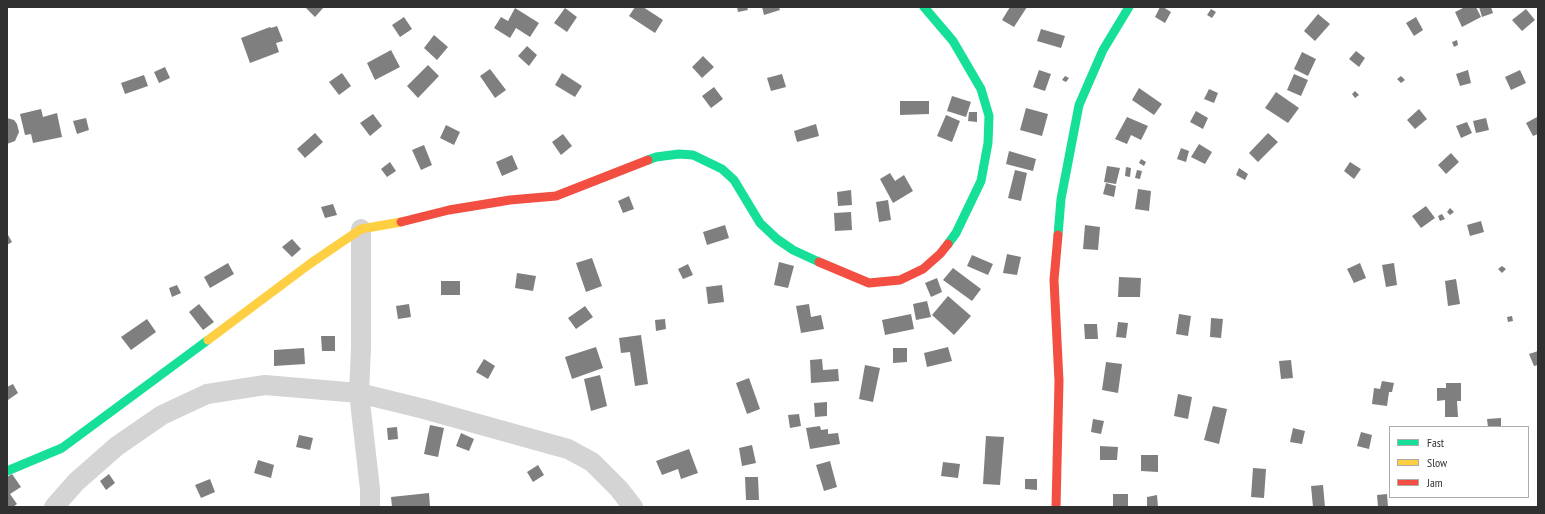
<!DOCTYPE html>
<html>
<head>
<meta charset="utf-8">
<style>
  body { margin:0 }
  #map { position:relative; width:1545px; height:514px; overflow:hidden; background:#fff; font-family:"PT Sans Narrow",sans-serif }
  canvas { display:block }
  .frame { position:absolute; inset:0; border:8px solid #303030; pointer-events:none }
  .legend { position:absolute; left:1389px; top:426px; width:140px; height:72px; box-sizing:border-box; background:#fff; border:1px solid #acacac; margin:0; padding:5px 7px; list-style:none; font-size:12px; color:#303030 }
  .legend li { display:flex; align-items:center; gap:8px; height:20px }
  .legend b { width:20px; border:1px solid #acacac }
</style>
</head>
<body>
<div id="map">
<canvas width="1545" height="514"></canvas>
<div class="frame"></div>
<ul class="legend">
<li><b style="height:5px;background:#16e098"></b>Fast</li>
<li><b style="height:5px;background:#ffcf43"></b>Slow</li>
<li><b style="height:5px;background:#f24e42"></b>Jam</li>
</ul>
</div>
<script>
const g = document.querySelector('canvas').getContext('2d');
g.lineJoin = 'round';
function fillPath(path, color) {
  g.fillStyle = color;
  g.fill(path, 'evenodd');
}
function shape(rows) {
  const path = new Path2D();
  for (const r of rows) {
    path.moveTo(r[0], r[1]);
    for (let i = 2; i < r.length; i += 2) path.lineTo(r[i], r[i + 1]);
  }
  return path;
}
function trace(path, color, width, dash) {
  g.strokeStyle = color;
  g.lineWidth = width;
  g.lineCap = dash ? 'butt' : 'round';
  g.setLineDash(dash || []);
  g.stroke(path);
}
const building = shape([
  [305,7,324,7,315,17],
  [635,7,643,7,663,20,655,33,629,16],
  [737,7,747,7,748,10,738,12],
  [762,7,779,7,780,10,764,15],
  [1010,7,1027,7,1014,27,1002,20],
  [1160,7,1163,7,1171,12,1165,23,1155,17],
  [1465,7,1476,7,1481,17,1462,27,1455,12],
  [1479,7,1491,7,1493,13,1482,17],
  [515,8,539,23,530,37,516,28,510,38,494,28,501,17,508,21],
  [565,8,577,17,567,32,554,23],
  [1211,9,1216,12,1212,18,1207,15],
  [1526,9,1535,20,1522,31,1512,20],
  [1318,14,1330,24,1315,41,1304,31],
  [404,17,412,29,400,37,392,25],
  [1416,17,1423,30,1414,36,1406,23],
  [277,26,283,41,276,43,279,52,250,63,241,38,270,27,271,28],
  [1041,29,1065,36,1061,48,1037,41],
  [434,35,448,47,437,60,424,48],
  [1457,40,1458,45,1454,47,1452,42],
  [527,46,537,55,529,66,518,56],
  [391,50,400,67,375,80,367,63],
  [1356,51,1365,58,1359,67,1349,59],
  [1302,52,1316,59,1308,76,1294,69],
  [703,56,714,67,702,78,692,67],
  [428,65,439,76,418,98,407,86],
  [165,67,170,78,159,83,154,72],
  [490,69,506,90,495,98,480,76],
  [1039,70,1051,74,1045,91,1033,87],
  [1468,70,1471,83,1460,86,1456,74],
  [1520,70,1526,83,1511,90,1505,77],
  [342,73,351,86,339,95,329,82],
  [562,73,582,86,575,97,555,85],
  [782,74,786,87,771,91,767,78],
  [1294,74,1308,80,1301,96,1287,90],
  [144,75,148,86,125,94,121,83],
  [1065,76,1069,78,1066,82,1062,80],
  [1401,76,1405,80,1401,83,1397,79],
  [714,87,723,99,711,108,702,96],
  [1139,88,1162,104,1154,115,1132,100],
  [1209,89,1218,93,1214,103,1204,99],
  [1355,91,1359,95,1355,98,1352,94],
  [1276,92,1299,108,1288,123,1265,108],
  [952,96,971,102,966,117,947,111],
  [900,101,929,101,929,114,900,115],
  [1026,108,1048,114,1042,136,1020,130],
  [41,109,43,117,57,113,62,137,33,143,31,134,25,135,20,114],
  [1419,109,1427,119,1415,129,1407,120],
  [1196,111,1208,118,1203,129,1190,122],
  [969,112,977,112,977,122,968,121],
  [373,114,382,126,370,136,360,123],
  [946,115,960,121,952,142,937,136],
  [1127,117,1148,126,1141,140,1131,135,1127,144,1115,139],
  [1537,117,1538,134,1533,136,1526,123],
  [7,118,14,120,17,124,19,132,15,141,7,144],
  [86,118,89,130,77,134,73,121],
  [1486,118,1489,130,1476,133,1473,121],
  [1467,122,1472,133,1461,138,1456,126],
  [816,124,819,136,797,142,794,131],
  [446,125,460,132,454,145,440,138],
  [315,133,323,142,305,158,297,149],
  [1268,133,1278,142,1258,162,1249,153],
  [563,134,572,146,561,155,552,142],
  [1199,144,1212,152,1205,164,1191,157],
  [424,145,432,165,421,170,412,150],
  [1181,148,1189,151,1186,162,1177,159],
  [1009,151,1036,159,1033,171,1006,164],
  [1451,153,1459,162,1446,174,1438,165],
  [512,155,518,169,502,176,496,162],
  [1141,159,1146,162,1144,166,1139,163],
  [390,162,396,171,387,177,381,169],
  [1350,162,1361,169,1354,179,1344,171],
  [1107,166,1120,168,1116,184,1104,182],
  [1126,167,1131,168,1130,177,1125,176],
  [1239,168,1248,174,1245,180,1236,175],
  [1015,170,1027,173,1021,201,1008,198],
  [1137,170,1142,171,1140,179,1135,178],
  [890,173,895,181,904,175,913,191,893,203,880,179],
  [1106,183,1116,186,1114,197,1103,194],
  [1138,189,1151,191,1149,211,1135,209],
  [851,190,852,205,838,206,837,192],
  [629,196,634,209,623,213,618,201],
  [888,200,891,220,879,222,876,202],
  [333,204,337,215,325,218,321,207],
  [1426,206,1435,218,1421,228,1412,216],
  [1450,208,1454,212,1450,215,1447,212],
  [851,212,852,230,835,231,834,213],
  [1442,214,1445,219,1440,221,1438,216],
  [1481,221,1484,232,1470,236,1467,225],
  [725,225,729,238,707,245,703,232],
  [1085,225,1100,227,1098,250,1083,249],
  [7,233,12,242,7,245],
  [292,239,301,249,292,257,282,247],
  [1007,254,1021,257,1017,275,1003,273],
  [972,255,993,264,988,275,967,266],
  [592,258,602,286,586,292,576,263],
  [779,262,794,266,788,288,774,285],
  [228,263,234,274,210,288,204,277],
  [1360,263,1366,278,1354,283,1347,269],
  [1394,263,1397,285,1386,287,1382,265],
  [688,264,693,275,683,279,678,269],
  [1502,266,1506,269,1502,273,1498,269],
  [953,268,981,289,972,301,943,280],
  [517,273,536,276,533,291,515,288],
  [1119,277,1141,278,1140,297,1118,297],
  [937,278,942,292,931,297,925,283],
  [1456,279,1460,304,1448,306,1445,281],
  [441,281,460,281,460,295,441,295],
  [177,285,181,293,172,297,169,288],
  [722,285,724,302,708,304,706,287],
  [948,296,971,316,954,335,932,315],
  [927,301,931,317,916,320,913,304],
  [199,304,214,322,203,330,189,312],
  [409,304,411,317,398,319,396,306],
  [809,304,811,317,821,315,824,329,801,333,796,306],
  [585,306,593,317,576,329,568,318],
  [911,314,914,329,885,335,882,320],
  [1179,314,1191,316,1188,336,1176,334],
  [1512,316,1513,321,1508,322,1507,317],
  [1211,318,1223,319,1221,338,1210,337],
  [147,319,156,332,131,350,121,337],
  [665,319,666,329,656,331,655,320],
  [1118,322,1128,323,1126,338,1116,337],
  [1084,324,1097,324,1098,339,1085,339],
  [641,335,648,384,635,386,630,352,621,353,619,338],
  [321,336,335,336,335,351,322,351],
  [596,347,603,368,572,379,565,357],
  [948,347,952,361,927,367,924,353],
  [304,348,305,364,274,366,274,350],
  [893,348,907,348,907,362,893,363],
  [1538,351,1538,365,1534,366,1529,354],
  [484,359,495,366,488,379,476,372],
  [822,359,823,370,838,369,839,381,811,383,810,360],
  [1291,360,1293,378,1281,379,1279,361],
  [1106,362,1122,364,1118,393,1102,390],
  [865,365,880,368,873,402,859,399],
  [600,375,607,406,591,411,584,379],
  [749,378,760,409,747,414,736,383],
  [1382,381,1394,383,1392,392,1389,392,1387,406,1372,404,1374,388,1380,389],
  [1446,383,1461,383,1461,401,1457,401,1458,417,1445,417,1445,400,1437,401,1437,388,1446,388],
  [13,384,18,393,8,400,7,387],
  [1178,394,1192,397,1188,419,1174,416],
  [827,402,827,416,815,417,814,403],
  [1213,406,1227,409,1219,444,1204,440],
  [799,414,801,426,790,428,788,415],
  [1501,418,1501,427,1488,427,1487,419],
  [1093,419,1104,421,1101,434,1091,432],
  [430,425,444,428,438,457,424,454],
  [820,426,821,430,828,429,828,434,838,433,840,444,810,449,806,428],
  [397,427,398,439,388,440,387,428],
  [1293,428,1305,431,1302,444,1290,442],
  [1361,432,1372,435,1369,449,1357,446],
  [461,433,474,439,469,451,456,446],
  [299,435,313,438,310,450,296,447],
  [986,436,1004,437,1000,485,983,484],
  [752,445,756,463,742,466,739,448],
  [1100,446,1118,447,1117,460,1100,460],
  [689,449,698,473,681,479,678,469,662,475,656,461],
  [1141,455,1158,455,1158,472,1141,471],
  [258,460,274,465,271,478,254,473],
  [830,461,837,487,824,491,816,465],
  [943,462,960,464,958,478,941,476],
  [538,465,544,475,533,482,527,472],
  [1253,468,1266,469,1264,498,1251,497],
  [12,474,21,487,10,494,17,504,13,507,7,507,7,477],
  [109,474,115,483,106,490,100,481],
  [745,477,758,477,759,500,746,500],
  [210,479,215,492,201,498,195,485],
  [1025,479,1037,479,1037,490,1025,489],
  [1323,485,1325,507,1313,507,1311,486],
  [429,493,430,507,392,507,391,497],
  [1113,494,1128,494,1128,507,1113,507],
  [1387,494,1388,507,1378,507,1377,495],
  [1157,495,1158,507,1147,507,1147,497]
]);
const street = shape([
  [361,229,361,347,359,393,424,409,568,449,592,462,619,489,633,507],
  [54,507,76,482,117,446,162,415,207,394,265,385,359,393,370,489,370,507]
]);
const fast = shape([
  [924,7,953,41,981,89,989,116,988,143,981,181,956,233,948,244],
  [648,160,656,157,679,154,693,155,722,169,734,180,760,223,777,239,793,250,819,262],
  [1058,235,1061,199,1079,105,1103,50,1129,7],
  [7,471,62,448,208,340]
]);
const slow = shape([
  [208,340,311,263,361,229,401,222]
]);
const jam = shape([
  [401,222,449,210,510,200,556,196,648,160],
  [819,262,869,283,900,280,923,269,940,254,948,244],
  [1056,507,1059,381,1054,280,1058,235]
]);
fillPath(building, '#7f7f7f');
trace(street, '#d4d4d4', 20);
trace(fast, '#16e098', 9);
trace(slow, '#ffcf43', 9);
trace(jam, '#f24e42', 9);
</script>
</body>
</html>
